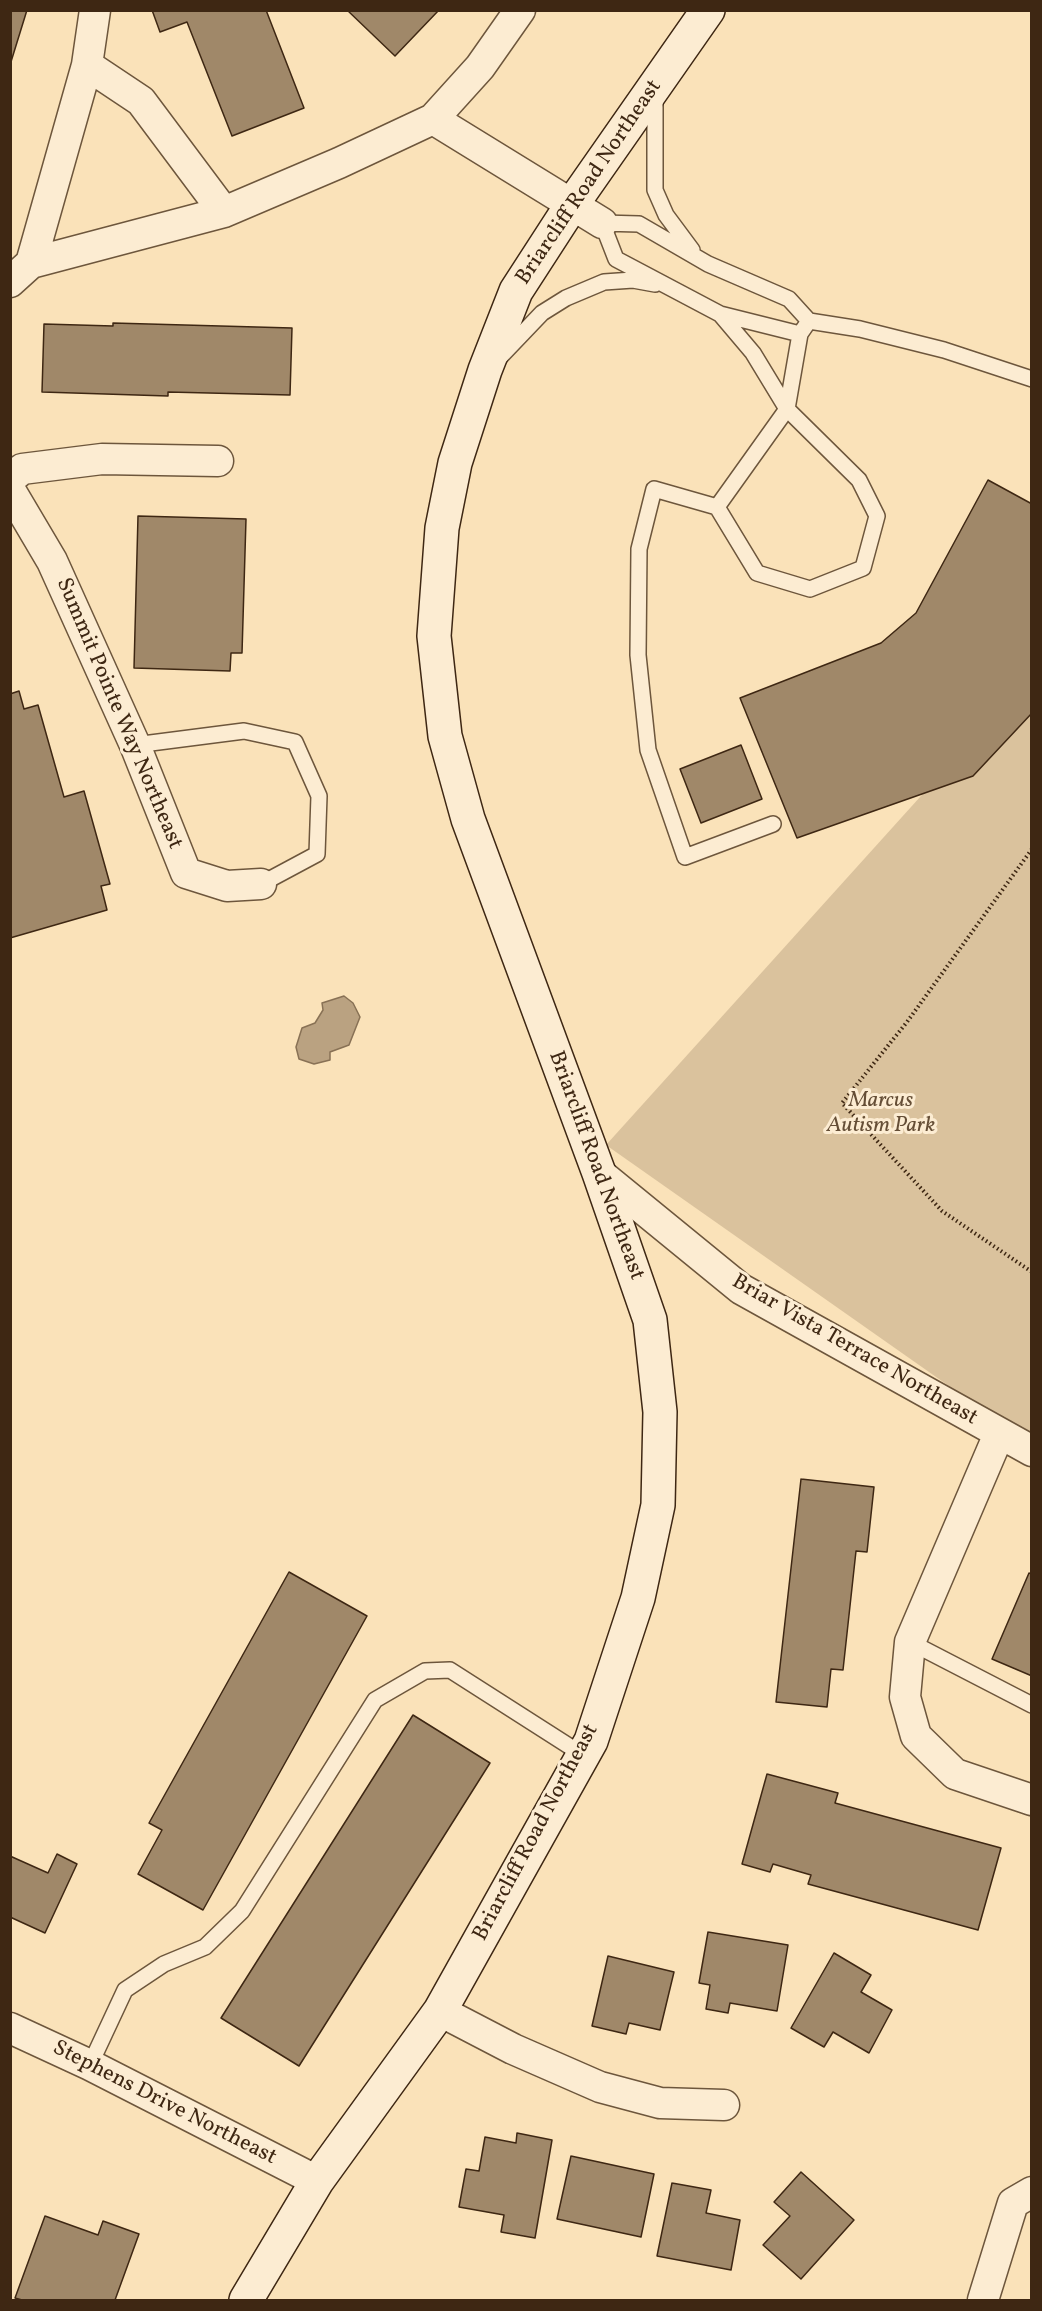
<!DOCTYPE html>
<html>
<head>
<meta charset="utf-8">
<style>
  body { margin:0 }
  #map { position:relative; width:1042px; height:2311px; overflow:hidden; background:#fae2b9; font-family:Vollkorn,serif }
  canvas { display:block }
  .frame { position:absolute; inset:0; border:12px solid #3e2713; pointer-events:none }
</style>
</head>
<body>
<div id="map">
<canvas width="1042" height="2311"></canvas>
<div class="frame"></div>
</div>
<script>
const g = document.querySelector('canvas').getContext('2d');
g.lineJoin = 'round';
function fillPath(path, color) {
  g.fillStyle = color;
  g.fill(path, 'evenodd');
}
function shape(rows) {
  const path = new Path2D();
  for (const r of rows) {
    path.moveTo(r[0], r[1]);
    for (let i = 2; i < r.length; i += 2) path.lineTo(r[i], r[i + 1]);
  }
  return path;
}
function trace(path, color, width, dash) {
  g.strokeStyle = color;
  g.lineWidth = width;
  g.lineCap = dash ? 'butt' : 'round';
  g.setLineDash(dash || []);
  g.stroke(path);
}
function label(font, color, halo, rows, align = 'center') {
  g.font = font + ' Vollkorn,serif';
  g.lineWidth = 6;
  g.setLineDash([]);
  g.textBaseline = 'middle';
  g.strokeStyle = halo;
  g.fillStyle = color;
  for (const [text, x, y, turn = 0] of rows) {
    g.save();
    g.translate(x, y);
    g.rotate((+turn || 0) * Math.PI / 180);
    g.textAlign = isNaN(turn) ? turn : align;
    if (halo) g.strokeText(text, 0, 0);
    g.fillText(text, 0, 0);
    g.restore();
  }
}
const green = shape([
  [1031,674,1031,1436,993,1417,606,1145]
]);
const water = shape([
  [344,996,353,1003,360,1017,349,1045,330,1052,330,1060,314,1064,299,1059,296,1047,302,1028,315,1023,323,1010,322,1003,344,996]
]);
const building = shape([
  [10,10,27,10,10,65,10,10],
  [152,10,266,10,304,108,232,136,187,22,160,32,152,10],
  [347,10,439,10,395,56,347,10],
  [113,323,292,328,290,395,168,392,168,396,42,392,44,324,113,326,113,323],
  [988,480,1032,504,1032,713,973,776,797,838,740,698,881,643,916,613,988,480],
  [138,516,246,519,242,653,231,653,230,671,134,668,138,516],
  [19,691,24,709,38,705,64,797,84,791,110,884,101,886,107,910,10,938,10,694,19,691],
  [741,745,762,799,701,823,680,769,741,745],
  [801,1479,874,1487,867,1552,856,1551,843,1670,831,1669,827,1707,776,1702,801,1479],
  [289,1572,367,1616,203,1910,138,1874,162,1830,149,1823,289,1572],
  [1029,1573,1032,1574,1032,1676,992,1659,1029,1573],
  [413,1715,490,1763,299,2066,221,2018,413,1715],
  [767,1774,838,1793,835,1803,1001,1848,978,1930,808,1884,811,1875,773,1864,770,1872,742,1864,767,1774],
  [57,1854,77,1864,45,1933,10,1917,10,1856,48,1873,57,1854],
  [708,1932,788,1945,777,2011,730,2003,728,2013,706,2009,710,1985,699,1983,708,1932],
  [834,1953,871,1975,861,1992,892,2010,869,2053,833,2032,824,2047,791,2028,834,1953],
  [608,1956,674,1972,660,2030,629,2023,626,2034,592,2026,608,1956],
  [517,2133,552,2140,535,2238,501,2232,504,2215,459,2207,466,2169,479,2171,485,2137,516,2143,517,2133],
  [571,2156,654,2174,641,2237,557,2219,571,2156],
  [801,2172,854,2220,801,2279,763,2245,790,2216,774,2202,801,2172],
  [672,2183,711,2190,706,2213,740,2220,731,2270,657,2256,672,2183],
  [45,2216,98,2235,103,2221,139,2234,115,2300,22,2300,15,2298,45,2216]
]);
const path = shape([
  [1032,849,907,1022,842,1103,942,1211,1032,1272]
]);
const lane = shape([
  [655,96,655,190,666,215,692,250],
  [720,314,753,353,787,409,859,480,877,516,863,568,810,589,757,573,717,507,654,489,639,549,638,655,648,750,685,857,773,824],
  [809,321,800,334,720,314,616,259,602,223,639,224,708,264,789,299,809,321,860,329,944,350,1032,379],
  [499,358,542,313,566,298,604,282,633,280,655,284],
  [717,507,787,409,800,334],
  [135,745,244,731,295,742,319,796,317,854,261,884],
  [910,1642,1032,1705],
  [90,2065,125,1990,164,1964,205,1947,242,1911,375,1700,425,1671,450,1670,583,1755]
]);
const street = shape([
  [87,65,141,101,224,212],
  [433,119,602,223],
  [31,263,87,65,95,10],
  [10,282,31,263,224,212,339,163,433,119,480,67,520,10],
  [10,479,22,469,102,459,218,461],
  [10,490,52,561,135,745,186,873,227,886,261,884],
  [599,1173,741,1289,1032,1451],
  [999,1434,910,1642,905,1697,916,1736,955,1774,1032,1800],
  [440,2011,513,2049,600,2087,660,2103,724,2105],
  [10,2028,90,2065,317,2181],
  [983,2300,1013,2203,1032,2192]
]);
const secondary = shape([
  [246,2300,317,2181,440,2011,591,1741,638,1598,658,1505,660,1412,650,1320,599,1173,468,819,445,736,434,636,442,528,455,463,485,370,516,291,571,206,708,10]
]);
const streetNames = [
  ["Briarcliff Road Northeast",590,183,-56],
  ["Summit Pointe Way Northeast",118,714,67],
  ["Briarcliff Road Northeast",595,1166,70],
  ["Briar Vista Terrace Northeast",854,1351,30],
  ["Briarcliff Road Northeast",537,1833,-62],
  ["Stephens Drive Northeast",164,2104,27]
];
const parkNames = [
  ["Marcus",881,1102],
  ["Autism Park",881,1127]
];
fillPath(green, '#dac29d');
fillPath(water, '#baa281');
trace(water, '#887155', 1.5);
fillPath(building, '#a08869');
trace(building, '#3e2713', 1.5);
trace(lane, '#6d563c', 18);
trace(street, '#6d563c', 33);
trace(secondary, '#3e2713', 36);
trace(path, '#3e2713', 4, [1.5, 3]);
trace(lane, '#fcecd2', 15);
trace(street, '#fcecd2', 30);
trace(secondary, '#fcecd2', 33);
label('22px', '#3e2713', '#fcecd2', streetNames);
label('italic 22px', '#654e36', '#fcecd2', parkNames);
</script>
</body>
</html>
